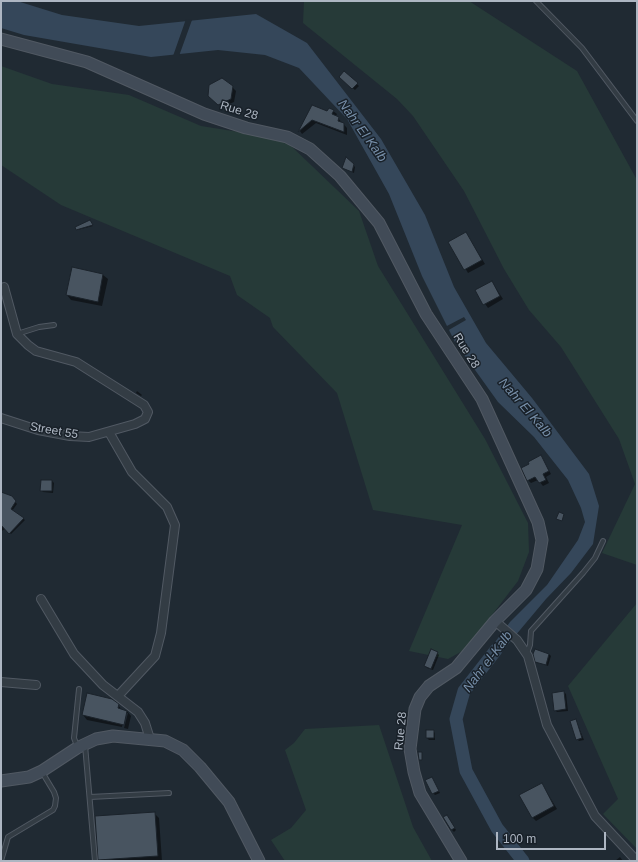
<!DOCTYPE html>
<html>
<head>
<meta charset="utf-8">
<style>
  body { margin:0 }
  #map { position:relative; width:638px; height:862px; overflow:hidden; background:#202a33; font-family:Helvetica,sans-serif }
  canvas { display:block }
  .frame { position:absolute; inset:0; border:2px solid #adb6c2; pointer-events:none }
  .scale { position:absolute; left:496px; top:832px; width:110px; height:18px; box-sizing:border-box; border:2px solid #adb6c2; border-top:0; padding-left:5px; font-size:12px; line-height:14px; white-space:nowrap; color:#adb6c2; -webkit-text-stroke:3px #192129; paint-order:stroke }
</style>
</head>
<body>
<div id="map">
<canvas width="638" height="862"></canvas>
<div class="frame"></div>
<div class="scale">100 m</div>
</div>
<script>
const g = document.querySelector('canvas').getContext('2d');
g.lineJoin = 'round';
function fillPath(path, color) {
  g.fillStyle = color;
  g.fill(path, 'evenodd');
}
function shape(rows) {
  const path = new Path2D();
  for (const r of rows) {
    path.moveTo(r[0], r[1]);
    for (let i = 2; i < r.length; i += 2) path.lineTo(r[i], r[i + 1]);
  }
  return path;
}
function trace(path, color, width, dash) {
  g.strokeStyle = color;
  g.lineWidth = width;
  g.lineCap = dash ? 'butt' : 'round';
  g.setLineDash(dash || []);
  g.stroke(path);
}
function label(font, color, halo, rows, align = 'center') {
  g.font = font + ' Helvetica,sans-serif';
  g.lineWidth = 3;
  g.setLineDash([]);
  g.textBaseline = 'middle';
  g.strokeStyle = halo;
  g.fillStyle = color;
  for (const [text, x, y, turn = 0] of rows) {
    g.save();
    g.translate(x, y);
    g.rotate((+turn || 0) * Math.PI / 180);
    g.textAlign = isNaN(turn) ? turn : align;
    if (halo) g.strokeText(text, 0, 0);
    g.fillText(text, 0, 0);
    g.restore();
  }
}
const green = shape([
  [304,1,469,1,577,71,637,180,637,565,602,553,635,484,619,439,561,347,529,310,504,269,464,191,413,116,397,99,303,23],
  [1,66,52,84,129,95,201,126,258,135,288,143,359,211,378,266,485,439,528,523,529,552,518,581,466,649,448,659,409,651,462,525,373,510,337,393,273,327,270,318,237,295,230,276,61,205,1,165],
  [637,603,637,849,603,814,618,799,568,686],
  [379,725,413,827,432,861,285,861,271,840,291,828,306,810,285,750,294,743,305,729]
]);
const water = shape([
  [1,1,17,1,62,15,139,26,256,14,307,43,381,139,425,215,454,287,486,343,532,398,589,474,599,506,593,544,571,573,546,599,489,667,481,661,510,622,547,585,578,540,585,522,581,508,568,480,534,437,498,402,455,342,422,276,389,194,347,119,299,68,265,55,218,50,151,57,24,35,1,28]
]);
const pier = shape([
  [186,19,192,20,179,56,173,56],
  [464,317,466,320,447,331,445,327]
]);
const shadow = shape([
  [344,72,359,86,355,90,340,77],
  [232,87,236,91,234,102,222,107,213,99],
  [312,106,327,112,330,110,333,111,337,114,336,116,347,128,347,135,316,123,302,134,300,131],
  [353,165,355,167,354,173,343,168],
  [90,222,93,226,77,230,76,227],
  [466,233,485,264,468,273,450,242],
  [72,268,103,275,108,279,102,306,71,300,67,295],
  [492,282,503,299,488,308,476,291],
  [137,391,142,395,141,396,136,393],
  [541,456,551,474,546,477,549,483,543,486,538,480,531,483,528,480],
  [52,481,54,483,53,493,43,492,41,490],
  [1,490,2,494,11,497,17,504,12,511,25,520,11,534,6,529,1,531],
  [437,653,439,655,433,670,427,668,425,666],
  [549,654,551,656,548,666,536,661],
  [564,692,566,694,568,711,557,712,555,710],
  [118,705,123,711,127,711,131,716,128,729,124,728,128,713,125,713,122,727,87,720,83,715],
  [576,720,584,740,579,741,577,739],
  [433,731,435,733,435,740,429,740,427,738],
  [432,778,440,793,435,795,433,793],
  [542,784,557,809,536,821,532,817],
  [154,813,159,818,162,861,99,860],
  [449,818,456,830,454,832,452,830],
  [620,857,623,861,615,861]
]);
const river = shape([
  [496,650,464,691,456,719,466,771,497,828,523,861]
]);
const building = shape([
  [344,71,358,83,352,89,339,77,344,71],
  [222,78,233,86,231,99,218,105,208,96,209,85,222,78],
  [312,105,327,111,329,108,334,110,332,114,339,117,338,121,344,123,344,132,312,120,298,132,312,105],
  [346,157,354,164,352,172,342,168,346,157],
  [90,220,93,225,76,230,75,227,90,220],
  [466,232,482,260,464,270,448,242,466,232],
  [72,267,103,274,98,302,66,295,72,267],
  [492,281,500,296,483,305,475,290,492,281],
  [541,455,549,471,543,474,546,480,539,483,535,477,527,481,521,468,529,464,528,462,541,455],
  [41,480,52,480,52,491,40,491,41,480],
  [1,492,12,496,16,501,11,509,24,518,9,534,1,525,1,492],
  [559,512,564,514,562,521,556,519,559,512],
  [431,649,438,652,431,669,424,666,431,649],
  [535,649,549,654,546,665,535,662,533,654,535,649],
  [564,691,566,709,554,711,552,693,564,691],
  [87,693,112,699,119,704,118,708,127,711,124,725,82,715,87,693],
  [576,719,582,738,576,740,570,721,576,719],
  [426,730,434,730,434,738,426,738,426,730],
  [418,752,422,752,422,760,419,760,418,752],
  [432,777,439,791,432,794,425,780,432,777],
  [542,783,554,806,532,818,519,795,542,783],
  [155,812,158,856,98,860,95,816,155,812],
  [447,815,455,828,451,830,443,817,447,815]
]);
const lane = shape([
  [536,1,582,48,637,121],
  [17,334,39,327,54,325],
  [527,653,530,645,531,631,583,573,595,558,603,541],
  [85,745,95,861],
  [77,746,74,738,79,689],
  [90,797,169,793],
  [1,861,8,837,53,810,55,806,56,798,54,792,42,772]
]);
const street = shape([
  [1,418,38,430,70,436,89,437,135,424,145,419,148,412,144,405,76,362,36,351,28,345,17,334,4,287],
  [109,432,132,472,167,507,175,525,161,633,155,656,118,696],
  [41,599,74,654,103,685,138,712,145,723,150,739],
  [495,621,517,640,528,656,547,725,595,816,637,861],
  [1,682,36,685]
]);
const secondary = shape([
  [1,39,87,62,204,114,246,128,287,137,310,149,340,176,379,223,426,314,482,399,538,522,542,540,537,569,526,590,495,621,456,668,429,686,420,697,415,709,410,749,414,772,420,793,461,861],
  [1,781,29,777,42,771,77,748,96,739,113,736,165,741,183,750,200,767,229,802,259,861]
]);
const streetNames = [
  ["Rue 28",239,111,17],
  ["Rue 28",466,351,58],
  ["Street 55",54,431,10],
  ["Rue 28",401,731,-84]
];
const waterNames = [
  ["Nahr El Kalb",362,131,54],
  ["Nahr El Kalb",525,408,49],
  ["Nahr el-Kalb",488,662,-53]
];
fillPath(green, '#263a38');
fillPath(water, '#35475a');
fillPath(pier, '#202a33');
fillPath(shadow, '#0007');
trace(river, '#35475a', 13);
fillPath(building, '#485460');
trace(building, '#1b232b', 1);
trace(lane, '#515963', 6);
trace(street, '#515963', 10);
trace(secondary, '#515963', 13);
trace(lane, '#333c44', 4);
trace(street, '#333c44', 8);
trace(secondary, '#414b57', 11);
label('12px', '#adb6c2', '#192129', streetNames);
label('italic 13px', '#778fa9', '#192129', waterNames);
</script>
</body>
</html>
